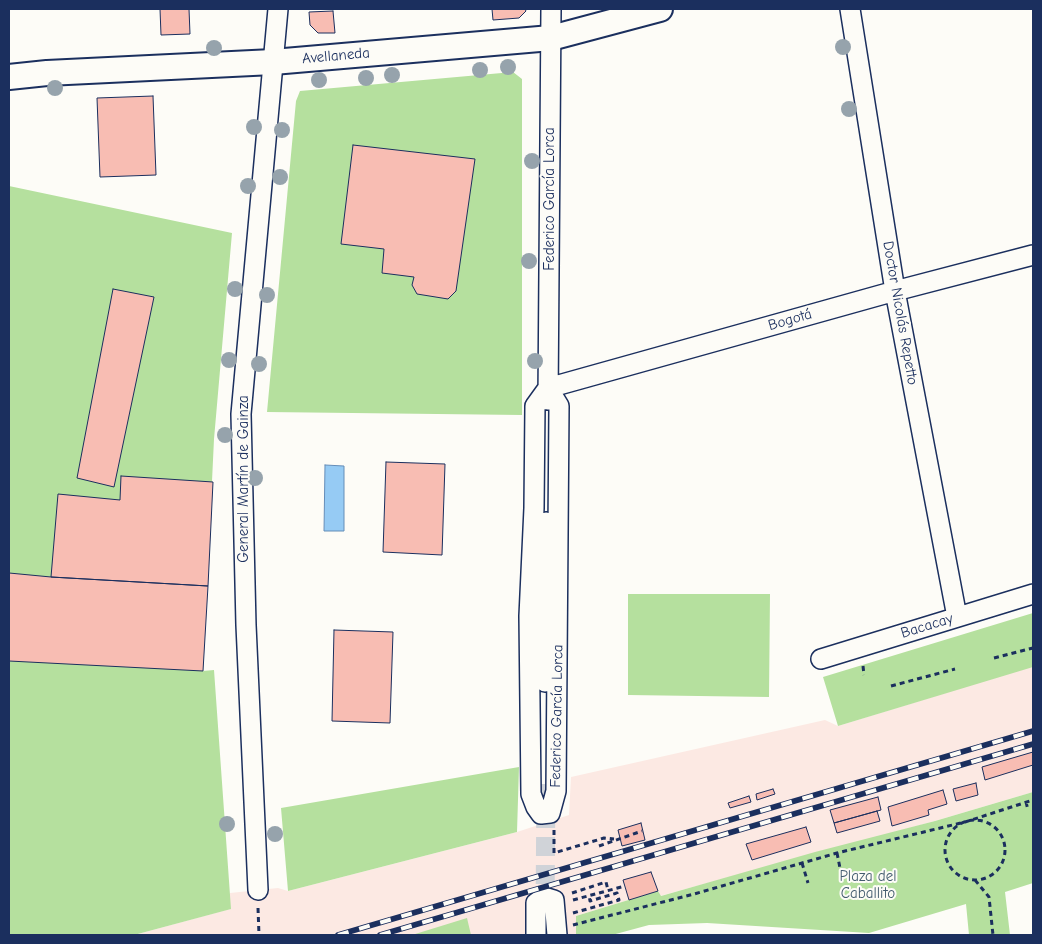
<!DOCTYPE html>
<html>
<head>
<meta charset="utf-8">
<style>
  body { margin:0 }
  #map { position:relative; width:1042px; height:944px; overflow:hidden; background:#fdfcf7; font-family:"Comic Neue",sans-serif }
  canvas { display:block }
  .frame { position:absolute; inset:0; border:10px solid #1b2f5e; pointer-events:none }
</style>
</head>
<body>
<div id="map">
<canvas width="1042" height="944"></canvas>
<div class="frame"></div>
</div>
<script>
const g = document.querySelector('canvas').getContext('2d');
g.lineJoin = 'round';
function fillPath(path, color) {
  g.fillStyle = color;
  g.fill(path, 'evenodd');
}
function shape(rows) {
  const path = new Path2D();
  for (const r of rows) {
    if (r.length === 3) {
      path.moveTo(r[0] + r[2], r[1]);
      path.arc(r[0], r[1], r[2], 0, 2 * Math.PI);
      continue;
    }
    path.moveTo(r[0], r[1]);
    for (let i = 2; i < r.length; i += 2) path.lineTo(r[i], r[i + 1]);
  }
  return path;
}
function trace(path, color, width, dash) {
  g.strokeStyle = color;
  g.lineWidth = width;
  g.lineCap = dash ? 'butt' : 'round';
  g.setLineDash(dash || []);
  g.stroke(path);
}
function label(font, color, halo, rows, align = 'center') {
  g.font = font + ' "Comic Neue",sans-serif';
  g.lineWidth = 4;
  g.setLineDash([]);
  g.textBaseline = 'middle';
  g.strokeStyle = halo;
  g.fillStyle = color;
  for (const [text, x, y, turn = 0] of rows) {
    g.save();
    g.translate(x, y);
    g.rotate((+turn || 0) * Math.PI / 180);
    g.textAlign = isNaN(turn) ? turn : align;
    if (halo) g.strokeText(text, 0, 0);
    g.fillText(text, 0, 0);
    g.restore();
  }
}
const built = shape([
  [1033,666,1033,792,935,821,660,896,658,891,576,916,576,935,565,935,560,889,531,897,529,935,134,935,230,909,230,893,278,888,288,891,517,832,569,815,571,777,825,720,838,726]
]);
const green = shape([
  [513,72,522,79,522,415,267,412,296,101,300,91],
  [9,186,232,233,214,439,203,671,214,670,231,909,134,935,9,935],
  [628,594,770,594,769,697,628,695],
  [1033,613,1033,667,838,726,823,677],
  [519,767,517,832,288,891,281,808],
  [1033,792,1033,883,1005,892,1010,935,969,935,966,904,869,933,707,923,649,925,612,935,576,935,576,916,658,891,661,896,815,852,935,821],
  [467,918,471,935,412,935]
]);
const water = shape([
  [325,465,344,466,344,531,324,531,325,465]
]);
const building = shape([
  [160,9,189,9,190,34,161,35,160,9],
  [492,9,525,9,526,11,519,18,493,20,492,9],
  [333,11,335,33,318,33,310,25,309,12,333,11],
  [153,96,156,175,100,177,97,98,153,96],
  [353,145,475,159,456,291,448,299,417,294,412,285,414,277,382,273,384,249,341,244,353,145],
  [113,289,154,297,114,487,77,478,113,289],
  [386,462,445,464,442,555,383,552,386,462],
  [121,476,213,482,208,586,51,577,58,494,120,500,121,476],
  [9,573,51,577,208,586,203,671,9,661,9,573],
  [334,630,393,632,390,723,332,721,334,630],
  [1033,752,1033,765,985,780,982,767,1033,752],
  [976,783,978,795,956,801,953,789,976,783],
  [773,789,775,794,757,800,756,794,773,789],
  [943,790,947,804,928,810,929,815,892,826,888,807,943,790],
  [749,796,751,802,730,808,728,803,749,796],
  [878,797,881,810,834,823,830,810,878,797],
  [877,811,880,821,837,833,834,823,877,811],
  [641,823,645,840,622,846,618,830,641,823],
  [806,827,811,842,752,860,746,844,806,827],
  [651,872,658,891,629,900,623,880,651,872]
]);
const minorTunnel = shape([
  [545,912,546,784]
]);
const path = shape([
  [994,658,1033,648],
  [863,666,864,675],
  [891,686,955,669],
  [1026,802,1028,810],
  [975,850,30],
  [554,830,554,853,604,838,614,839],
  [599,846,642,831],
  [837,853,841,873],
  [802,863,808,883],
  [975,880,989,897,993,935],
  [572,893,606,882,608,890],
  [573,900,625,886],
  [258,908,259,935],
  [573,913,619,900,617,893,590,901,589,895],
  [573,925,694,894,837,853,965,822,1033,800]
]);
const minor = shape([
  [850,9,895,291,957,617],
  [548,388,559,406,556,791,550,813,541,814,536,807,531,794,529,616,534,508,535,406,548,388],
  [548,388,895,291,1033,255],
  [548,400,551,9],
  [821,659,1033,594],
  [545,682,544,612,546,522],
  [258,890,246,625,241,414,278,9],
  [536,935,536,903,544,897,554,900,557,935]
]);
const tertiary = shape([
  [9,77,47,73,273,62,551,38,660,9]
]);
const rail = shape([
  [338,935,1033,731],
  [380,935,1033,744]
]);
const trees = [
  [843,47],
  [214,48],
  [508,67],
  [480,70],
  [392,75],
  [366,78],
  [319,80],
  [55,88],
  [849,109],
  [254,127],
  [282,130],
  [532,161],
  [280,177],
  [248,186],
  [529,261],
  [235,289],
  [267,295],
  [229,360],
  [535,361],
  [259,364],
  [225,435],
  [255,478],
  [227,824],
  [275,834]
];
const streetNames = [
  ["Avellaneda",336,56,-5],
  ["Federico García Lorca",550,199,-90],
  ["Doctor Nicolás Repetto",900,313,80],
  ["Bogotá",790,320,-16],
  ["General Martín de Gainza",244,479,-90],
  ["Bacacay",927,626,-17],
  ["Federico García Lorca",557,716,-89]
];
const parkNames = [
  ["Plaza del",868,877],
  ["Caballito",868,894]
];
fillPath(built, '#fce9e3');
fillPath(green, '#b5e09e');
fillPath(water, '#96cbf4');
trace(water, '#658db8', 1);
fillPath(building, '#f8bdb3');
trace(building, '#1b2f5e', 1);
trace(minorTunnel, '#d0d3d8', 19, [19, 9]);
trace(minor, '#1b2f5e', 22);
trace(tertiary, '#1b2f5e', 28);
trace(path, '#1b2f5e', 3, [5, 4]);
trace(minor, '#fdfcf7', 19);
trace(tertiary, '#fdfcf7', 24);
trace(rail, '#1b2f5e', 5.5);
trace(rail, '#fdfcf7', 4, [11]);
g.fillStyle = '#96a3ac';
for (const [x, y] of trees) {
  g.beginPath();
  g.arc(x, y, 8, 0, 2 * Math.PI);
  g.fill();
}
label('15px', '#1b2f5e', '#fdfcf7', streetNames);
label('15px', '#425b6e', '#fdfcf7', parkNames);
</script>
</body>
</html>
